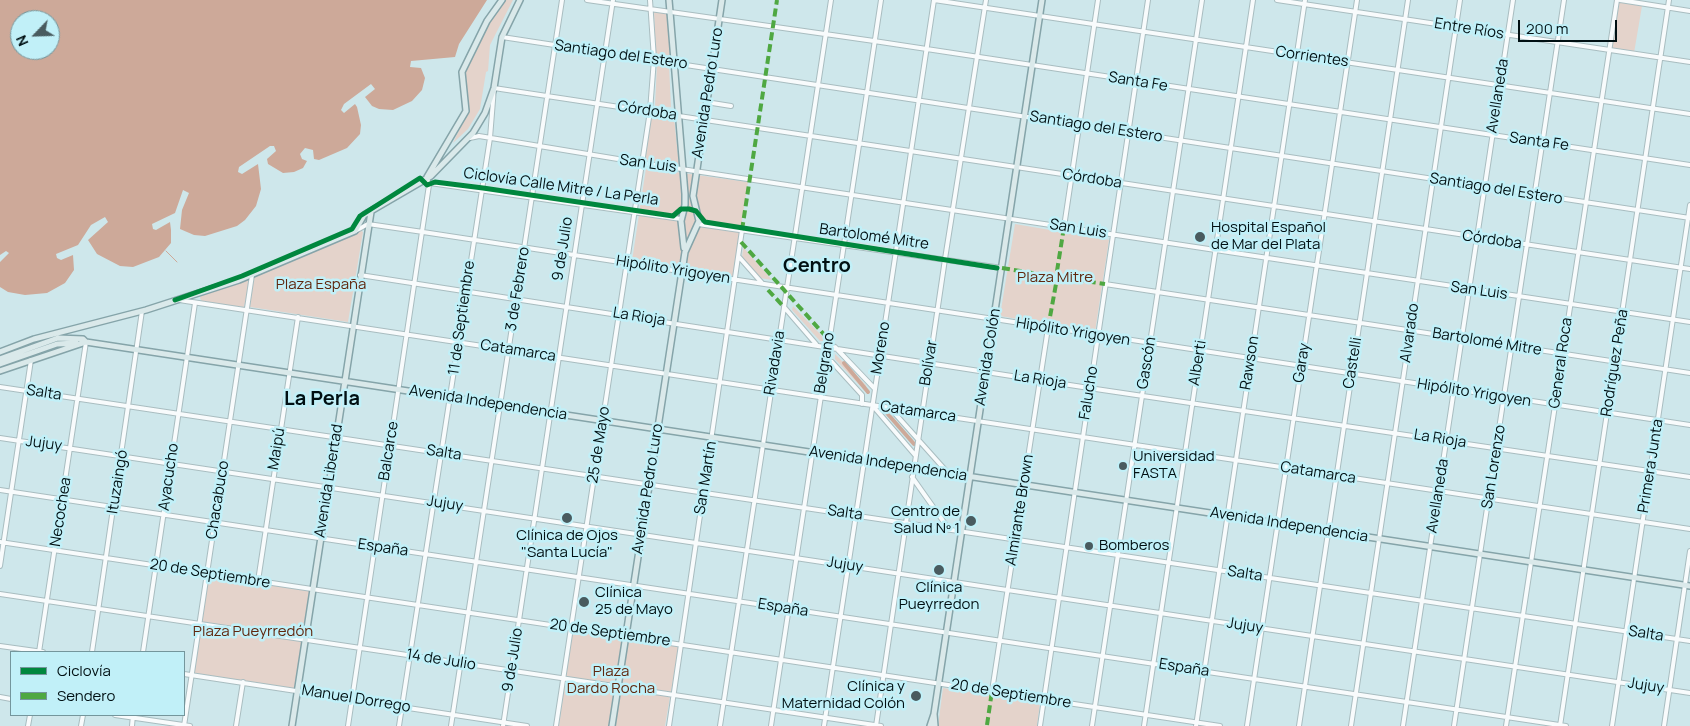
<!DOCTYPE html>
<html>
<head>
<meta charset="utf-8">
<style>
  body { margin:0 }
  #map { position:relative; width:1690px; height:726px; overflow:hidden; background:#cee7eb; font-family:Manrope,sans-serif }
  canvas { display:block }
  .legend { position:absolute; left:10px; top:651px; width:175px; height:65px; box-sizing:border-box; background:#c1f0f8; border:1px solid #74969c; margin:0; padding:6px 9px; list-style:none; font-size:15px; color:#011013 }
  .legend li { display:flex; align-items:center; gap:10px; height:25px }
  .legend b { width:25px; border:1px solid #74969c }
  .north { position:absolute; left:10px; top:10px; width:50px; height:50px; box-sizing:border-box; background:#c1f0f8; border:1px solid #74969c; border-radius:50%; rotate:246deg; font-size:14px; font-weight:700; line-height:20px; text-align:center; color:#011013 }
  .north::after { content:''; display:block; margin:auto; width:18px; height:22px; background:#495b5f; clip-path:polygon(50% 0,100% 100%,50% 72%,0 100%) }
  .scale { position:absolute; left:1518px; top:20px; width:99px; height:22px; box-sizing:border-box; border:2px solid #011013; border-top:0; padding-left:6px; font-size:15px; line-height:18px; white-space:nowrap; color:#011013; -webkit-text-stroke:4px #c1f0f8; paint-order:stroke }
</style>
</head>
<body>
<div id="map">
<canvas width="1690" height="726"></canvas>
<ul class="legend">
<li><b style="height:6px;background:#00873e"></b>Ciclovía</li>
<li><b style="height:6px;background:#4fa842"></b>Sendero</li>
</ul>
<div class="north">N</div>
<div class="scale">200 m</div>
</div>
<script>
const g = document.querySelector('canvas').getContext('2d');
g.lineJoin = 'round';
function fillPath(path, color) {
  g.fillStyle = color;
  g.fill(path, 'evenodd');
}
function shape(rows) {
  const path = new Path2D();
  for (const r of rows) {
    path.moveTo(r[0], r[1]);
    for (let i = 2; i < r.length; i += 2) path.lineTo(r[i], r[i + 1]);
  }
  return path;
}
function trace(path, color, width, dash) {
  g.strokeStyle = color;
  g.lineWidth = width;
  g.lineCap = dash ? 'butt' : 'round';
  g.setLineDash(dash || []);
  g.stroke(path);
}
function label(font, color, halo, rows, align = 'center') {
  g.font = font + ' Manrope,sans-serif';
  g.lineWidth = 5;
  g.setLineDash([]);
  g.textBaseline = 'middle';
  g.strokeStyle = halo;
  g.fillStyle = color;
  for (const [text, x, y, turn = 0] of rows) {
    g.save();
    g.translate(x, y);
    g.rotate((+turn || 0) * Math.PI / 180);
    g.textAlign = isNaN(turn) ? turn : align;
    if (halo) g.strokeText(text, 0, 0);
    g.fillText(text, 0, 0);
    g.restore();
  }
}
const green = shape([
  [504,0,513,0,490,45,488,71,486,72,480,109,468,129,453,143,469,109,465,72,488,23],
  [1618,2,1642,6,1634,53,1610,49],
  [654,11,667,14,671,58,656,56],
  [657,64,669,65,671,107,655,106],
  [652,114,674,118,679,165,645,160],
  [646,168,748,182,733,277,632,261],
  [1015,224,1109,240,1095,332,1000,316],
  [360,230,363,232,348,322,250,307,254,276],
  [743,248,744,248,772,280,760,278,742,258],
  [247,279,250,280,244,307,202,302,200,298,201,294],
  [793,306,823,337,823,341,820,341,792,310],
  [835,354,866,385,867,390,863,389,835,359],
  [207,573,313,589,298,690,192,675],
  [572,629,679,645,665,726,559,726],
  [943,688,1040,703,1037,726,938,726]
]);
const water = shape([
  [0,0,487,0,459,44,455,57,411,61,410,67,421,68,425,78,422,90,412,101,393,110,379,109,372,106,365,97,375,89,371,84,344,104,341,110,344,113,355,104,357,107,361,125,360,134,347,148,319,160,314,159,313,150,305,148,300,154,302,159,307,161,303,168,294,172,283,173,268,164,267,159,276,151,274,146,270,146,239,167,238,172,242,174,258,164,261,189,256,206,245,220,237,226,205,236,194,235,180,229,182,210,189,193,183,190,175,213,152,224,153,229,156,230,170,222,171,230,171,243,159,257,133,267,120,266,97,254,88,240,108,222,105,217,91,225,78,245,56,254,57,258,61,260,73,255,74,270,65,283,47,293,25,295,8,292,0,287,0,262,9,253,6,251,0,255],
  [20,20,50,20,50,50,20,50]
]);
const stream = shape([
  [166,251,177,262]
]);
const canal = shape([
  [844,363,868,392],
  [886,412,914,444]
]);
const minor = shape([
  [587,0,874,41,1690,165],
  [934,0,1690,114],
  [1277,0,1690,62],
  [1620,0,1690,11],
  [502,37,1690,218],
  [706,102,731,106],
  [470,138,479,136,642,163,1690,322],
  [430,183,681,219],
  [698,224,1002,268],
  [1064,227,1098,0],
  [357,230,368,224,423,232,1690,425],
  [739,257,762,283],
  [360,275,1089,388,1690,477],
  [1105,284,1690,373],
  [179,300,1690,529],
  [784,307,816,344],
  [835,347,875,389],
  [826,360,832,362,862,395,862,404],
  [0,387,1690,641],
  [873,406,915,455],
  [890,408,948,473],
  [0,438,1690,693],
  [912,477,948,528],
  [0,490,1566,726],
  [0,542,1220,726],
  [0,566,31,360],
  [258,581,298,317],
  [0,594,881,726],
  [0,646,43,652],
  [39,652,86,342],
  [92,652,142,311],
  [143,652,195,303],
  [184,674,527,726],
  [992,691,1048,328],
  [0,697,11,699],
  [115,715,190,726],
  [28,726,30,715],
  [81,726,83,715],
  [132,726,133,715],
  [184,726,252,275],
  [236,726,243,682],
  [348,726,429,185,427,178],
  [399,726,490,138,494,88,1690,269],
  [451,726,562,0],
  [503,726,613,0],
  [556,726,650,111,654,59,650,0],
  [669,726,742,230],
  [720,726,831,0],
  [771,726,881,0],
  [824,726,934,0],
  [876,726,945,259,986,0],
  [1040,726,1148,0],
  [1092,726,1202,0],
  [1144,726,1253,0],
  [1196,726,1305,0],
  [1247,726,1357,0],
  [1299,726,1408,0],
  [1351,726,1460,0],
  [1403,726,1513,0],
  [1454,726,1564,0],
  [1506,726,1617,0],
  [1560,726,1669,0],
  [1612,726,1690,205],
  [1664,726,1690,551]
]);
const major = shape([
  [669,0,685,194,685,205,681,221,684,248],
  [427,177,466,111,462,72,487,21,502,0],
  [0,352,34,339,146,310,239,280,355,231,364,215,431,176,473,133,485,113,494,88,502,37,520,0],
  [0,359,58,338,83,339,86,342],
  [0,364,57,344,76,343],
  [0,371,86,342,1690,586],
  [934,714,935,726],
  [292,726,371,212],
  [612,726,685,252,699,221,693,196,722,0],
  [930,726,934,714,1042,0]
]);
const quiet = shape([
  [742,230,777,0],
  [741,242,829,340],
  [1002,268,1051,276],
  [1057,271,1064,227],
  [1064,278,1105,284],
  [768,290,784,307],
  [1048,328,1056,284],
  [987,725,992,691]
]);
const cycleway = shape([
  [175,300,242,276,352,229,360,216,420,178,427,185,435,182,483,188,673,216,681,209,689,209,696,211,705,222,997,268]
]);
const markers = [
  [1200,237,6,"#495b5f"],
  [1123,466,5,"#495b5f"],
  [567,518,6,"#495b5f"],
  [971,521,6,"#495b5f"],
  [1089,546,5,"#495b5f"],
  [939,570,6,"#495b5f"],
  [584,602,6,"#495b5f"],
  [916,696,6,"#495b5f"]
];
const streetNames = [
  ["Entre Ríos",1469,29,9],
  ["Santiago del Estero",621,55,8],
  ["Corrientes",1312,57,8],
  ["Santa Fe",1138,82,9],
  ["Avenida Pedro Luro",708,93,-81],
  ["Avellaneda",1498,96,-81],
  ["Córdoba",647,111,9],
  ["Santiago del Estero",1096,127,9],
  ["Santa Fe",1539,142,8],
  ["San Luis",648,164,8],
  ["Córdoba",1092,179,9],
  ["Ciclovía Calle Mitre / La Perla",561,187,8],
  ["Santiago del Estero",1496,189,9],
  ["San Luis",1078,229,9],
  ["Bartolomé Mitre",874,237,8],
  ["Córdoba",1492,240,8],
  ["9 de Julio",563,249,-81],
  ["Hipólito Yrigoyen",673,270,9],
  ["3 de Febrero",518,289,-81],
  ["San Luis",1479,291,8],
  ["La Rioja",639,317,9],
  ["11 de Septiembre",462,318,-82],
  ["Hipólito Yrigoyen",1073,332,9],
  ["Alvarado",1410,333,-82],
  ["Bartolomé Mitre",1487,342,9],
  ["Moreno",881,348,-81],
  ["Catamarca",518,351,9],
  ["Avenida Colón",988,357,-81],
  ["Rivadavia",775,363,-81],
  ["Belgrano",825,363,-81],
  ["Bolívar",929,363,-81],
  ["Gascón",1147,363,-81],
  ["Alberti",1198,363,-81],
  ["Rawson",1250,363,-81],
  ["Garay",1302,363,-81],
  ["Castelli",1353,363,-81],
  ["General Roca",1561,363,-82],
  ["Rodríguez Peña",1615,363,-81],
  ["La Rioja",1040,380,9],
  ["Salta",44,393,9],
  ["Falucho",1089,393,-81],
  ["Hipólito Yrigoyen",1474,393,9],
  ["Avenida Independencia",488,403,9],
  ["Catamarca",918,412,8],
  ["La Rioja",1440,439,9],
  ["Jujuy",44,444,8],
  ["25 de Mayo",599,445,-81],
  ["Maipú",277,449,-81],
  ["Balcarce",389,451,-81],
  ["Salta",444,453,9],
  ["Avenida Independencia",888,464,9],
  ["Primera Junta",1651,466,-81],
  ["San Lorenzo",1494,467,-81],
  ["Catamarca",1318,473,9],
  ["Ayacucho",169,477,-82],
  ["San Martín",706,478,-81],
  ["Avenida Libertad",329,481,-81],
  ["Ituzaingó",118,482,-81],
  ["Avenida Pedro Luro",648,489,-81],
  ["Avellaneda",1438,496,-81],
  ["Chacabuco",218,500,-81],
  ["Jujuy",445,504,9],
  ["Almirante Brown",1020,510,-81],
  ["Necochea",61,512,-81],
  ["Salta",845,513,8],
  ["Avenida Independencia",1289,525,9],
  ["España",383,548,8],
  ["Jujuy",845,565,9],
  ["20 de Septiembre",210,574,9],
  ["Salta",1245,574,9],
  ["España",783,608,9],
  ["Jujuy",1245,626,9],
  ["20 de Septiembre",610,633,8],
  ["Salta",1646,634,9],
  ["14 de Julio",441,660,9],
  ["9 de Julio",513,660,-81],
  ["España",1184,668,9],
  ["Jujuy",1646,686,9],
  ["20 de Septiembre",1011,694,9],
  ["Manuel Dorrego",356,699,9]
];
const poiNames = [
  ["Hospital Español",1211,228],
  ["de Mar del Plata",1211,245],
  ["Universidad",1133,457],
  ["FASTA",1133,474],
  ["Centro de",960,512,"right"],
  ["Salud Nº 1",960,529,"right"],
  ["Clínica de Ojos",567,536,"center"],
  ["\"Santa Lucía\"",567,553,"center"],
  ["Bomberos",1099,546],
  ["Clínica",939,588,"center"],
  ["Pueyrredon",939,605,"center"],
  ["Clínica",595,593],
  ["25 de Mayo",595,610],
  ["Clínica y",905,687,"right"],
  ["Maternidad Colón",905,704,"right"]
];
const parkNames = [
  ["Plaza Mitre",1055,278],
  ["Plaza España",321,285],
  ["Plaza Pueyrredón",253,632],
  ["Plaza",611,672],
  ["Dardo Rocha",611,689]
];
const districtNames = [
  ["Centro",817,266],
  ["La Perla",322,399]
];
fillPath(green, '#e4d3cb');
fillPath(water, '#cda999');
trace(stream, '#cda999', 1);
trace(canal, '#cda999', 4);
trace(minor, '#a9bdc0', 6);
trace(major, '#85a4a9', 8);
trace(minor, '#f8fbfc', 4);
trace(major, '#dae9ea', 5);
trace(quiet, '#4fa842', 4, [8, 4]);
trace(cycleway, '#00873e', 5);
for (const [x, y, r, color] of markers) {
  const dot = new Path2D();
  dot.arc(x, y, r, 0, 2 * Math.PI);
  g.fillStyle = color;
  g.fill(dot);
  trace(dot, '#c1f0f8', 2);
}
label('15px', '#011013', '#c1f0f8', streetNames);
label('15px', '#011013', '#c1f0f8', poiNames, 'left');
label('15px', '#60270e', '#c1f0f8', parkNames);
label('bold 20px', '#011013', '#c1f0f8', districtNames);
</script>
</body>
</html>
